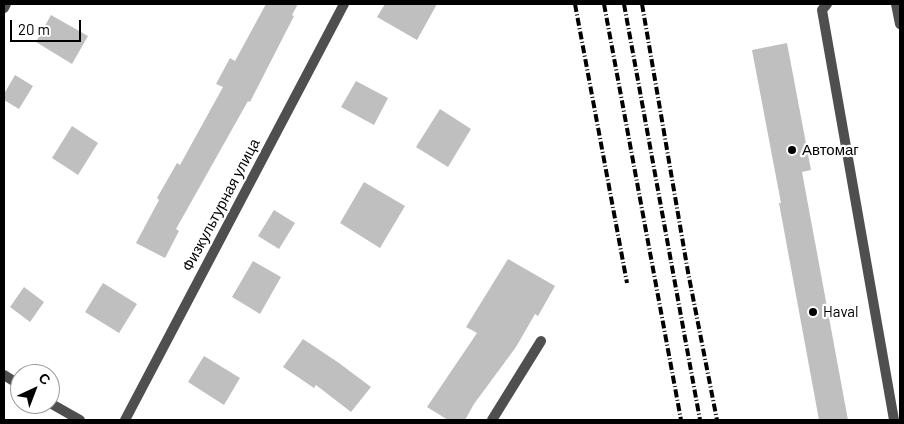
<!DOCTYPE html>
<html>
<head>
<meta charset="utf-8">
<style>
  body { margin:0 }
  #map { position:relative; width:904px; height:424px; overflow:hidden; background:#fff; font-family:Barlow,sans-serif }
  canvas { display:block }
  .frame { position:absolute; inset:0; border:5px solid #000; pointer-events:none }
  .north { position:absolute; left:10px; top:364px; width:50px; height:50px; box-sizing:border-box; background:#fff; border:1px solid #999; border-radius:50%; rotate:43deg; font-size:14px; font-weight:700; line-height:20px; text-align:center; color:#000 }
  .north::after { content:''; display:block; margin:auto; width:18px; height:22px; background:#000; clip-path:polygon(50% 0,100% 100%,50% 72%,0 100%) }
  .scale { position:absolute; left:10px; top:20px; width:71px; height:22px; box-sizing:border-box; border:2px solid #000; border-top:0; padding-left:6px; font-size:15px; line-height:18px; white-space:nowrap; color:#000; -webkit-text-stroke:4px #fff; paint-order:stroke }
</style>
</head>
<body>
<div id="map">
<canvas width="904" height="424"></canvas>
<div class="frame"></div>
<div class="north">С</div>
<div class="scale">20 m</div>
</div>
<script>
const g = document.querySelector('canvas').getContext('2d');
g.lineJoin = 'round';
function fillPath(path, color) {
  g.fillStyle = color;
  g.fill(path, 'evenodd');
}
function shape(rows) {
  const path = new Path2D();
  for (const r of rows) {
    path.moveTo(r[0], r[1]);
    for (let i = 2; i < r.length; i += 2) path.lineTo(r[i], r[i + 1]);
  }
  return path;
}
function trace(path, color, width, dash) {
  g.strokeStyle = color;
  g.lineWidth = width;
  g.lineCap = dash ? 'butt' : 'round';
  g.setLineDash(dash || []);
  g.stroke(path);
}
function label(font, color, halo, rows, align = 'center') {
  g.font = font + ' Barlow,sans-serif';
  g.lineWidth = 4.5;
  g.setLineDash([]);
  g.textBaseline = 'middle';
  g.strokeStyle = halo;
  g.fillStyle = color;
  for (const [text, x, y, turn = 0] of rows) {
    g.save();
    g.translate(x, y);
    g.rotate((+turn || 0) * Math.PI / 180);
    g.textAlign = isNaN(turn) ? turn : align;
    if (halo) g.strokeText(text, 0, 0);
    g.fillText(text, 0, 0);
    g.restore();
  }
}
const building = shape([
  [266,4,298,4,292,15,294,16,250,102,248,101,176,229,179,231,165,258,136,243,159,200,157,198,177,163,180,165,223,87,216,84,230,58,235,61],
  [385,4,437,4,417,40,377,17],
  [51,15,88,36,72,64,36,42],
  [787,43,811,170,802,172,848,420,819,420,779,203,781,203,752,50],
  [15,75,33,86,19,109,4,100,4,94],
  [356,81,388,98,374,125,341,107],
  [440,109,471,129,448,167,416,147],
  [72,126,98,143,78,175,52,158],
  [364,182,405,206,380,248,340,223],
  [274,210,295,223,279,249,258,236],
  [508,259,555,286,538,316,535,314,516,347,474,404,465,420,448,420,427,407,477,333,466,327],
  [253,261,281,277,260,314,232,297],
  [103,283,137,304,119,333,85,312],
  [24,287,44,302,30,322,10,307],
  [303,339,339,363,371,387,351,412,316,385,314,388,283,367],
  [204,356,240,378,224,405,188,382]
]);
const service = shape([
  [827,4,822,10,894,420]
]);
const minor = shape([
  [4,8,6,4],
  [4,375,20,385],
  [50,403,80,420],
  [125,420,344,4],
  [492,420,541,341]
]);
const tertiary = shape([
  [896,4,900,24]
]);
const rail = shape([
  [575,4,627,283],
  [604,4,681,420],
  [624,4,700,420],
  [642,4,688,272,717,420]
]);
const markers = [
  [792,150,5,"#000"],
  [813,312,5,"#000"]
];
const poiNames = [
  ["Автомаг",802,150],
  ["Haval",823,312]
];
const streetNames = [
  ["Физкультурная улица",221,205,-62]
];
fillPath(building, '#bfbfbf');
trace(service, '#4f4f4f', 10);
trace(minor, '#4f4f4f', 10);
trace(tertiary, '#4f4f4f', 10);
trace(rail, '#000', 4, [8, 2.5, 1, 2.5]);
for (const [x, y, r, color] of markers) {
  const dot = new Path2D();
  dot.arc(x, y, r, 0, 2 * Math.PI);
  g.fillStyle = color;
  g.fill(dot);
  trace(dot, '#fff', 2);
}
label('15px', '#000', '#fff', poiNames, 'left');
label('15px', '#000', '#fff', streetNames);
</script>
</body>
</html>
